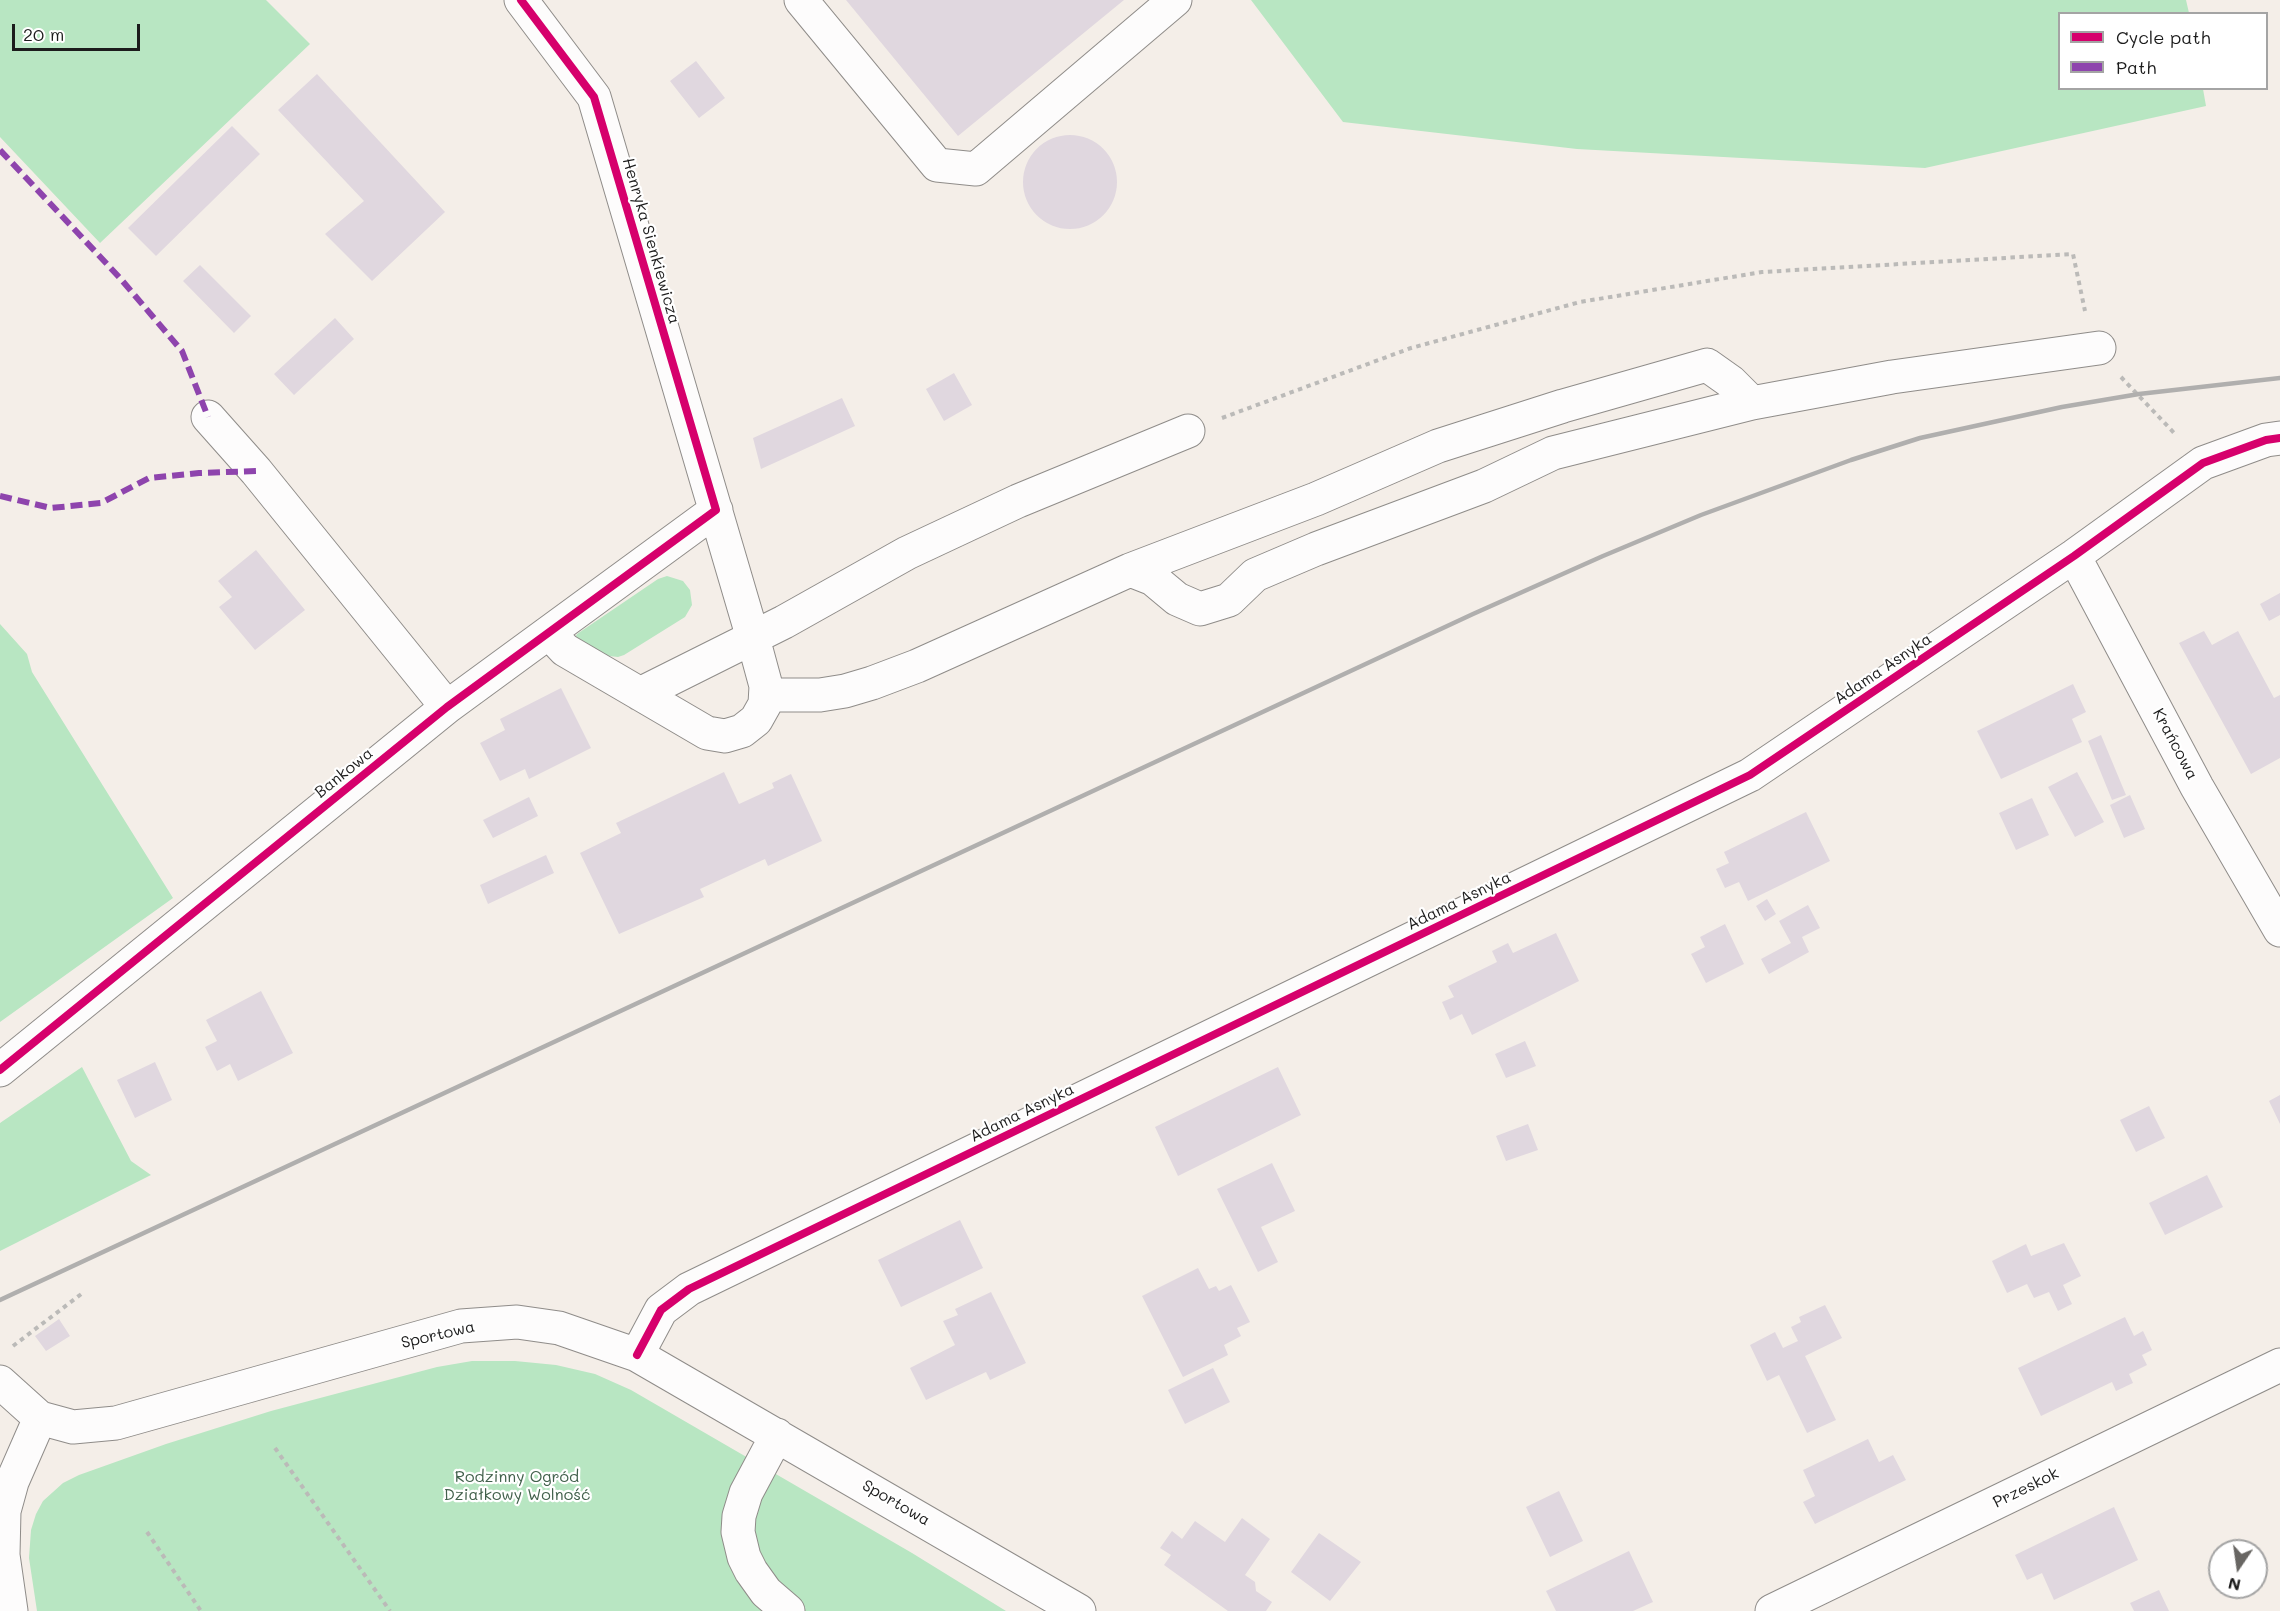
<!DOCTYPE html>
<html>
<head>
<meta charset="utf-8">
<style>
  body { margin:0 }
  #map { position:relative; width:2280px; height:1611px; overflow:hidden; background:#f4eee8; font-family:Mali,sans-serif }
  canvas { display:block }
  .legend { position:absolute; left:2058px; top:12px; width:210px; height:78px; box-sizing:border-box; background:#fff; border:2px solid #a4a4a4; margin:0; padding:8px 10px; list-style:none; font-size:18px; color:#1c1c1c }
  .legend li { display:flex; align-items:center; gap:12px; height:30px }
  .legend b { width:30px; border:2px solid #a4a4a4 }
  .north { position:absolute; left:2208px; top:1539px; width:60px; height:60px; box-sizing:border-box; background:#fff; border:2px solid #a4a4a4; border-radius:50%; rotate:193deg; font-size:16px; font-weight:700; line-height:24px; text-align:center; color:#1c1c1c }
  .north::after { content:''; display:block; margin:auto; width:21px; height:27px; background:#686663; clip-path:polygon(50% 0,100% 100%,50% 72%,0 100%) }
  .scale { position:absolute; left:12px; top:24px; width:128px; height:27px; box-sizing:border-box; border:3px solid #1c1c1c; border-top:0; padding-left:8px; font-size:18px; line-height:21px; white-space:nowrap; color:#1c1c1c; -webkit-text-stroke:4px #fff; paint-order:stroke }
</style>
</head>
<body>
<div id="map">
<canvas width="2280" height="1611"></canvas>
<ul class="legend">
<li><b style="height:8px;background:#d6006c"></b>Cycle path</li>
<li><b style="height:8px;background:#8e44ad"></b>Path</li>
</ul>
<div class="north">N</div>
<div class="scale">20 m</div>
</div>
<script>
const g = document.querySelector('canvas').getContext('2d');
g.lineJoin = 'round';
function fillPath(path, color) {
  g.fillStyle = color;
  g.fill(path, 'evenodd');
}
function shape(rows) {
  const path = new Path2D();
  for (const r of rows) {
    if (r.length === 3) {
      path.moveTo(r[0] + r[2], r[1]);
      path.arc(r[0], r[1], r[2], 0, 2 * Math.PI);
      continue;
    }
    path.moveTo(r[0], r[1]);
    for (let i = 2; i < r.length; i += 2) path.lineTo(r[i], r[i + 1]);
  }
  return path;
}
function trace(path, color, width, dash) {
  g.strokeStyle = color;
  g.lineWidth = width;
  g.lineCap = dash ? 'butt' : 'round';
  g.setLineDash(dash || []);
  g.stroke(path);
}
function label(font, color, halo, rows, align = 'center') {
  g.font = font + ' Mali,sans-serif';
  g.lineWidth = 4.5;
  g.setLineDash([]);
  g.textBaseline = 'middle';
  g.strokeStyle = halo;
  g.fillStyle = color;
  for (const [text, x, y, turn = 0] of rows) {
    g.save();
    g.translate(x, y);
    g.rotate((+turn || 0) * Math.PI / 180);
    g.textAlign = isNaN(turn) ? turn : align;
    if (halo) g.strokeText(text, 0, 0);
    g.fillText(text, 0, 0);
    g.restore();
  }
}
const green = shape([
  [0,0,266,0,310,44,100,243,0,137],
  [1251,0,2186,0,2189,13,2060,14,2060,88,2203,89,2206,106,1925,168,1577,149,1343,122],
  [667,576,683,581,690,590,692,605,685,617,624,655,618,657,609,656,578,644,574,639,577,634,658,579],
  [0,624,27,654,32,672,173,898,0,1022],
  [82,1067,131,1161,151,1175,0,1251,0,1123],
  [472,1361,515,1361,556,1365,595,1374,631,1390,912,1553,1006,1611,37,1611,29,1558,31,1530,36,1514,43,1501,63,1483,79,1475,166,1444,271,1411,437,1367]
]);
const building = shape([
  [846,0,1124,0,958,136],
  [696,61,725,98,699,118,670,81],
  [317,74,445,212,372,281,325,234,364,201,278,110],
  [232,126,260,154,156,256,128,228],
  [1070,182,47],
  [200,265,251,316,234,333,183,281],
  [335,318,354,339,294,395,274,374],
  [954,373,972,405,944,421,926,389],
  [842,398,855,426,761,469,753,438],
  [256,550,305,610,255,650,219,607,232,597,218,581],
  [2280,593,2280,615,2269,621,2260,604],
  [2204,631,2212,645,2238,631,2274,698,2280,695,2280,758,2251,774,2179,643],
  [2073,684,2086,712,2072,719,2082,742,2001,779,1977,731],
  [561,688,591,748,529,779,525,769,500,781,480,743,505,730,500,719],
  [2101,735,2126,795,2112,800,2088,741],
  [724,772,739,804,774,788,772,783,791,774,822,841,768,866,765,859,700,889,704,897,619,934,580,853,621,833,616,823],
  [2077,772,2104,822,2075,837,2048,787],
  [2130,795,2145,829,2124,838,2110,805],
  [529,797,538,816,493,838,483,820],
  [2032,798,2049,835,2016,850,1999,813],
  [1806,812,1830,861,1748,901,1739,882,1725,888,1716,869,1729,863,1724,852],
  [546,855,554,873,488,904,480,885],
  [1767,899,1776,914,1765,921,1756,906],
  [1808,905,1820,928,1802,937,1809,952,1769,974,1761,959,1791,943,1779,921],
  [1725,924,1744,964,1706,983,1691,954,1705,947,1700,937],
  [1556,933,1579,981,1472,1035,1462,1014,1450,1020,1442,1002,1454,997,1448,986,1497,962,1492,951,1508,943,1513,953],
  [261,991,293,1053,238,1081,230,1064,217,1071,205,1047,217,1041,206,1020],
  [1525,1041,1536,1066,1506,1078,1495,1054],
  [155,1062,172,1100,135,1118,117,1080],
  [1278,1067,1301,1115,1178,1176,1155,1127],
  [2280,1095,2280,1124,2269,1101],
  [2149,1106,2165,1138,2136,1152,2120,1120],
  [1528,1124,1538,1150,1506,1161,1496,1136],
  [1272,1163,1295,1211,1261,1227,1278,1262,1258,1272,1217,1189],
  [2207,1175,2223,1207,2165,1235,2149,1203],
  [960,1220,983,1268,901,1307,878,1260],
  [2064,1243,2081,1276,2063,1285,2072,1304,2058,1311,2049,1292,2034,1298,2027,1284,2007,1293,1992,1261,2026,1244,2031,1256],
  [1198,1268,1209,1289,1216,1286,1219,1291,1231,1285,1250,1322,1237,1328,1241,1336,1224,1345,1228,1355,1183,1377,1142,1296],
  [991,1292,1026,1363,990,1380,986,1372,926,1400,910,1368,955,1345,943,1321,958,1315,955,1309],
  [1825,1305,1842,1338,1805,1356,1836,1420,1807,1433,1779,1375,1767,1381,1750,1345,1775,1332,1783,1348,1798,1341,1791,1327,1801,1322,1799,1317],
  [2125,1317,2134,1336,2143,1331,2152,1350,2142,1355,2147,1365,2129,1374,2133,1383,2116,1391,2112,1382,2041,1416,2018,1368],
  [59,1319,70,1336,46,1351,35,1336],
  [1213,1368,1230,1402,1185,1424,1168,1390],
  [1868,1439,1879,1462,1893,1455,1906,1480,1815,1524,1803,1502,1815,1496,1803,1470],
  [1559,1491,1583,1541,1550,1557,1526,1507],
  [2114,1507,2138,1560,2054,1600,2042,1573,2027,1580,2015,1555],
  [1242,1518,1270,1539,1245,1575,1255,1582,1256,1591,1272,1602,1266,1611,1228,1611,1164,1565,1171,1555,1160,1548,1172,1531,1182,1539,1195,1521,1225,1542],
  [1319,1533,1361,1562,1330,1601,1291,1572],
  [1629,1551,1653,1602,1633,1611,1556,1611,1546,1591],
  [2159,1590,2169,1611,2134,1611,2130,1603]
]);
const path = shape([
  [2121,377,2176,435],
  [1222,418,1411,348,1580,302,1762,272,2073,254,2085,311],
  [13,1346,84,1292],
  [275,1448,390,1611],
  [147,1532,201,1611]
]);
const minor = shape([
  [521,0,594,97,753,638,766,686,765,704,756,720,742,731,725,736,707,733,565,650,549,633],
  [801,0,937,165,976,169,1175,0],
  [208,417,256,471,447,707],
  [2074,556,2197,787,2280,930],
  [1130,570,1153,579,1177,599,1200,609,1229,600,1255,575,1316,549,1484,486,1553,453,1752,403],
  [640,694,784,622,907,553,1018,501,1188,431],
  [766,695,820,695,845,691,872,683,917,666,1130,570,1316,499,1438,446,1563,406,1707,365,1731,382,1752,403,1892,377,2099,348],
  [0,1070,447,707,716,510],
  [637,1355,661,1310,689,1289,1750,775,2074,556,2203,463,2266,440,2280,438],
  [0,1382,40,1418,73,1427,116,1423,461,1326,517,1322,559,1328,637,1355,1079,1611],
  [777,1435,746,1493,739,1516,738,1532,744,1557,751,1571,766,1592,788,1611],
  [11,1611,3,1555,4,1511,12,1482,40,1418],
  [1772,1611,2280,1365]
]);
const rail = shape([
  [0,1300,1473,614,1603,556,1701,515,1851,460,1920,438,2062,407,2139,394,2280,378]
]);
const quiet = shape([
  [0,150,120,278,182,351,208,417],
  [0,496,51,508,101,503,149,478,199,473,256,471]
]);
const cycleway = shape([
  [0,1070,447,707,716,510,594,97,521,0],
  [637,1355,661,1310,689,1289,1750,775,2074,556,2203,463,2266,440,2280,438]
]);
const streetNames = [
  ["Henryka Sienkiewicza",651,241,74],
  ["Adama Asnyka",1883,669,-34],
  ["Krańcowa",2175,744,62],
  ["Bankowa",344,773,-39],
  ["Adama Asnyka",1459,901,-26],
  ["Adama Asnyka",1022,1113,-26],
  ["Sportowa",438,1335,-13],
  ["Przeskok",2026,1488,-26],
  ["Sportowa",896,1503,30]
];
const parkNames = [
  ["Rodzinny Ogród",517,1477],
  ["Działkowy Wolność",517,1495]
];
fillPath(green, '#b8e6c2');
fillPath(building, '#e0d7df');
trace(minor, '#8f8c89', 35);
trace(path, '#bbbab8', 4, [4.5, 4.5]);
trace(minor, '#fdfcfc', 33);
trace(rail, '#b0afae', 4.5);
trace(quiet, '#8e44ad', 6, [12, 6]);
trace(cycleway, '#d6006c', 8);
label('16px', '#1c1c1c', '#fff', streetNames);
label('16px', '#41604b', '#fff', parkNames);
</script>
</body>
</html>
